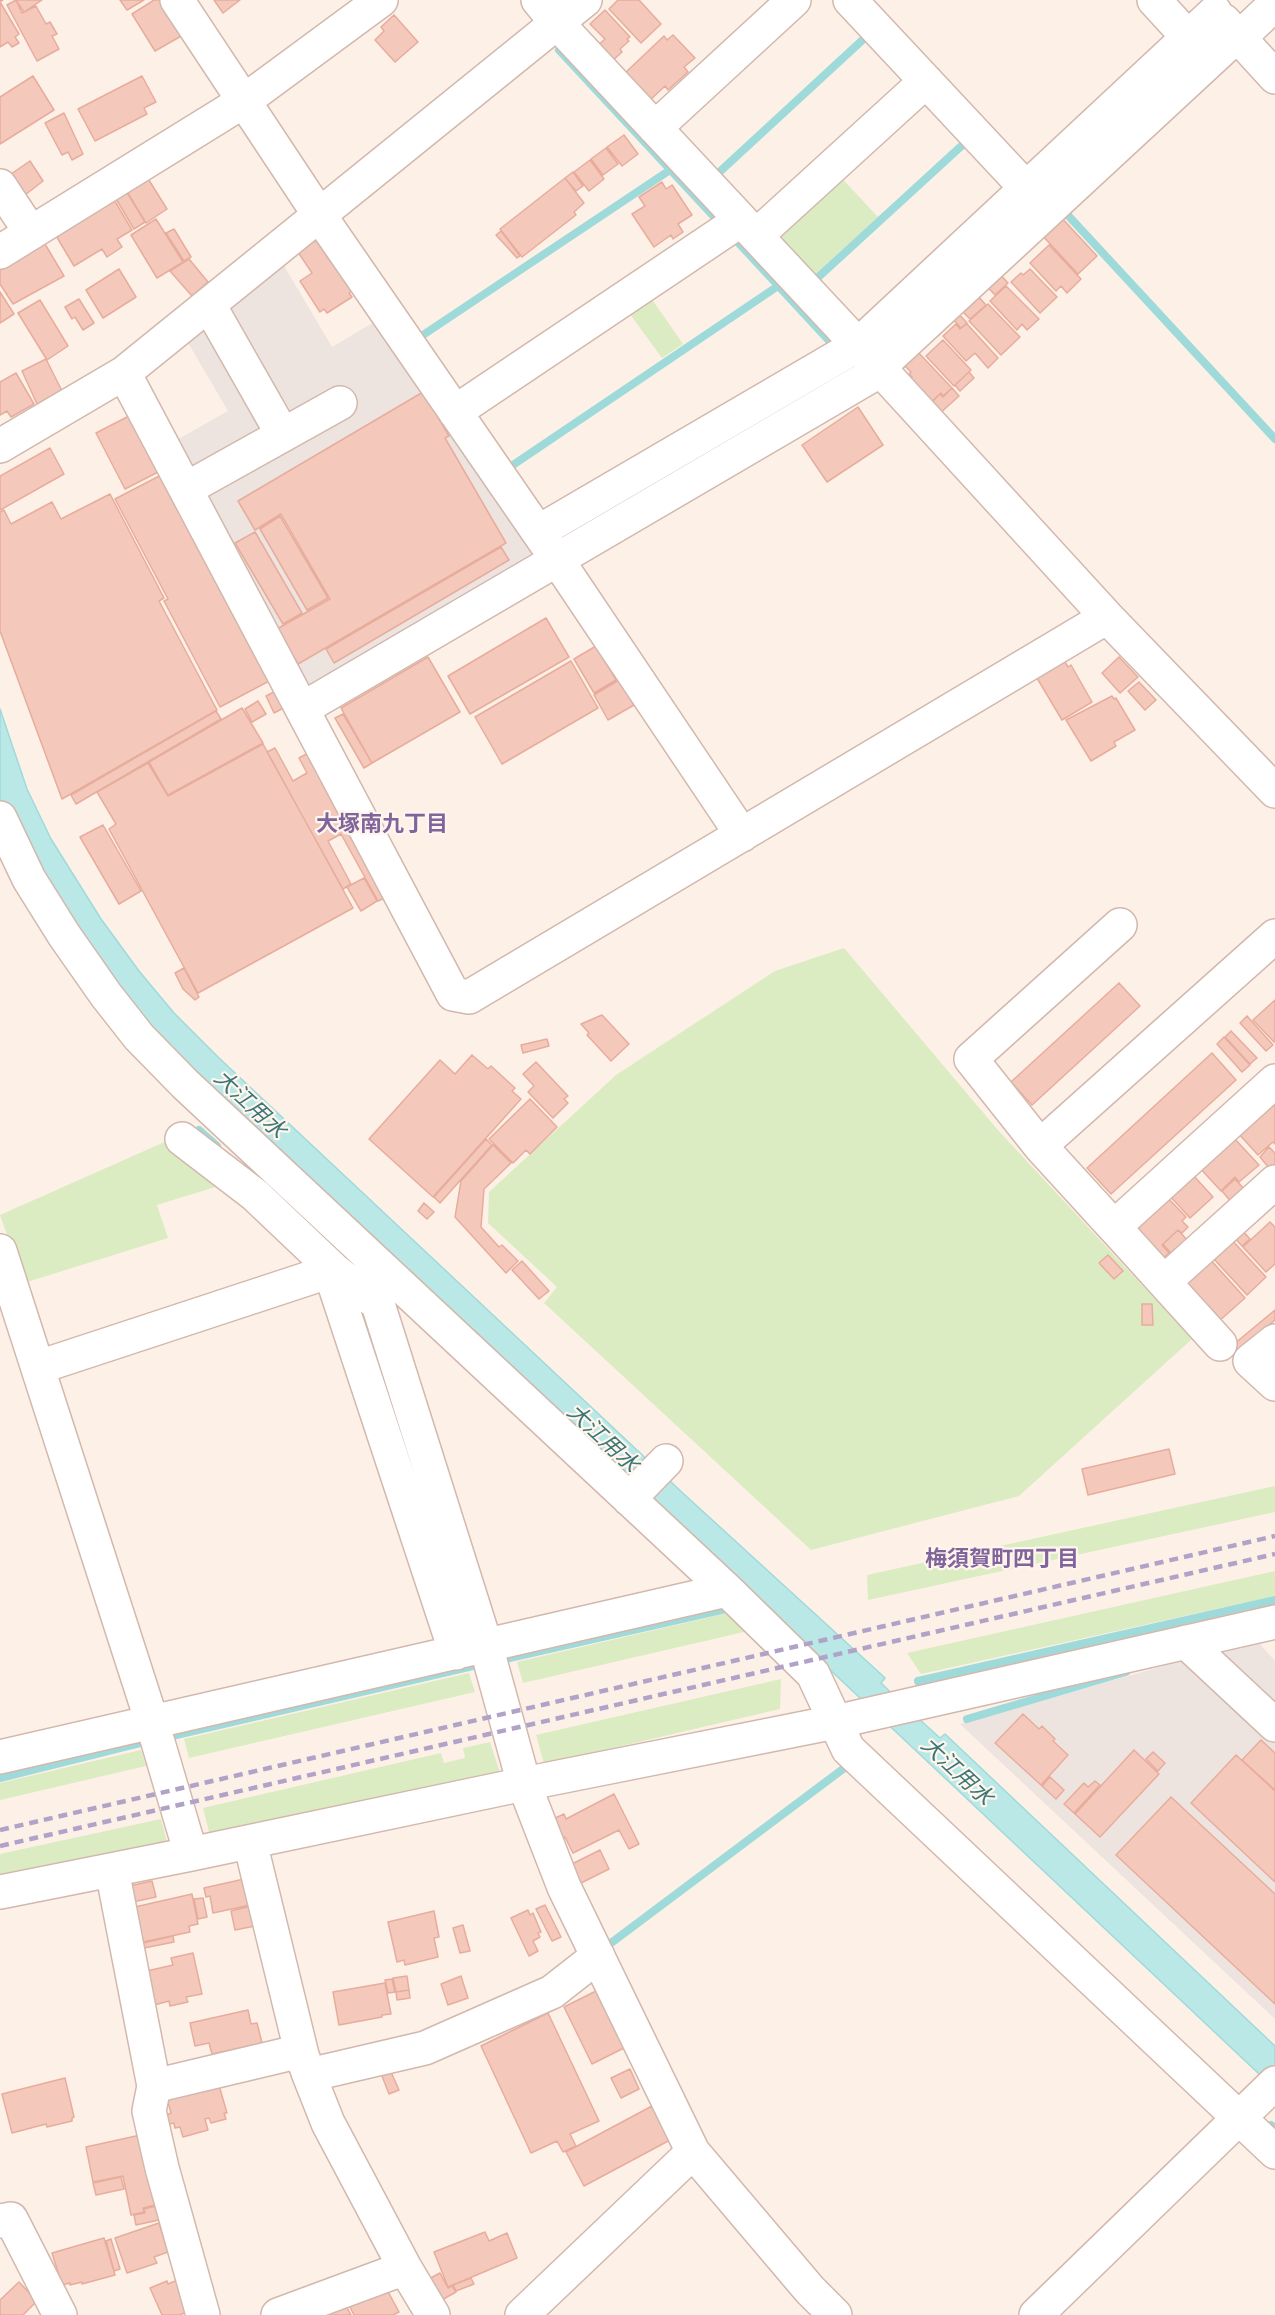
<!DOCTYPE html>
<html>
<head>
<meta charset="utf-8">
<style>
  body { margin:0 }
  canvas { display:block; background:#fdf0e6 }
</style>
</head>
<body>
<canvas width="1275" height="2315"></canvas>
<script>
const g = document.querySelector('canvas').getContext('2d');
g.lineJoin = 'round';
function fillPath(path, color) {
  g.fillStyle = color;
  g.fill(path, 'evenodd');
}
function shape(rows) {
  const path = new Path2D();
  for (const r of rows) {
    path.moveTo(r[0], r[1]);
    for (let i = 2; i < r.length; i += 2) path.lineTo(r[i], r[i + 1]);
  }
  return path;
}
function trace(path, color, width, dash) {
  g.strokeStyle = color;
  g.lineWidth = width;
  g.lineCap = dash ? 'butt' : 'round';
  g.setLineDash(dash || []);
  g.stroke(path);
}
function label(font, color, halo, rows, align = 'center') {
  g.font = font + ' "DM Sans","Noto Sans JP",sans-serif';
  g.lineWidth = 4.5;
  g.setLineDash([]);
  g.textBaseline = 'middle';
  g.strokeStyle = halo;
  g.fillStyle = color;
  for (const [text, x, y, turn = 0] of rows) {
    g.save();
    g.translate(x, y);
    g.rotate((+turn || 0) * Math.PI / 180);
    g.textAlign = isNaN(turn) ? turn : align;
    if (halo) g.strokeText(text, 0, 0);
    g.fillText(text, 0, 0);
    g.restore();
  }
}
const industrial = shape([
  [283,264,332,347,376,321,532,553,304,687,173,442,228,411,187,341],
  [1260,1644,1275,1661,1275,2019,960,1724,1160,1667]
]);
const green = shape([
  [835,171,878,217,809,280,772,240],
  [649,295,683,344,662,358,627,310],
  [844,948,997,1129,1192,1339,1019,1496,811,1550,544,1303,557,1287,488,1223,489,1192,616,1075,775,971],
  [169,1140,222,1185,157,1205,168,1238,24,1283,0,1215],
  [1275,1486,1275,1512,868,1600,867,1575],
  [1275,1571,1275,1596,921,1674,907,1653],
  [728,1613,744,1632,523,1683,517,1662],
  [469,1673,475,1692,189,1758,184,1739],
  [781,1679,780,1709,544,1764,536,1735],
  [490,1742,500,1773,209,1832,203,1808,441,1753,444,1763,465,1758,463,1748],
  [141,1750,146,1766,0,1800,0,1783],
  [161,1819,167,1842,0,1879,0,1854]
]);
const water = shape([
  [0,709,27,789,51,839,101,919,139,971,174,1013,219,1058,686,1496,883,1676,885,1678,881,1683,908,1709,940,1738,945,1734,1275,2046,1275,2089,118,999,8,820,0,802,0,709]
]);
const stream = shape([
  [559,50,718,221],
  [714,177,869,34],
  [1063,210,1275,439],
  [734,238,834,346],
  [814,281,969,139],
  [420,337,670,170],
  [507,469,778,286],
  [199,1130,217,1146],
  [505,1659,726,1609],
  [918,1681,1275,1600],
  [967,1719,1126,1672],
  [172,1736,473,1666],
  [0,1778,144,1742],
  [611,1943,847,1766],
  [1271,2125,1275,2128]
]);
const building = shape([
  [0,0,3,0,0,2,19,34,15,37,19,43,12,47,8,42,0,47,0,0],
  [16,0,22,13,36,6,46,24,50,22,57,34,52,36,59,49,37,61,7,5,16,0],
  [16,0,42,0,24,12,16,0],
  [120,0,144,0,127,10,120,0],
  [154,0,162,0,183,35,155,51,132,14,154,0],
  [214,0,240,0,223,13,214,0],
  [618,0,639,0,661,24,641,43,609,9,618,0],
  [605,10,630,37,627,39,629,41,620,49,622,52,611,62,597,46,605,39,590,24,605,10],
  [394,15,418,42,395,62,375,40,384,31,381,27,394,15],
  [673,35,695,58,684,67,688,72,668,90,665,86,649,101,624,74,664,36,667,40,673,35],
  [33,76,54,110,0,144,0,97,33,76],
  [142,76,156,102,144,108,147,114,95,141,78,109,142,76],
  [64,113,83,154,72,160,68,152,62,155,45,123,64,113],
  [624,135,638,154,622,166,607,147,624,135],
  [606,148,618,164,603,175,591,159,606,148],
  [590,160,604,179,589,191,574,172,590,160],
  [30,161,43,181,25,195,11,174,30,161],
  [573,172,583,186,576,191,565,178,573,172],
  [147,177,167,209,146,223,126,190,147,177],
  [565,178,584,203,574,212,576,215,522,257,500,229,565,178],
  [662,182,666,189,672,185,692,215,678,224,683,232,673,239,671,235,654,247,632,214,645,206,639,197,662,182],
  [126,191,145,222,134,229,115,197,126,191],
  [113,198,132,230,117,239,122,247,107,257,102,249,74,266,55,234,113,198],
  [1059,215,1097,256,1078,274,1040,233,1059,215],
  [156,219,183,262,157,278,131,235,156,219],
  [174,229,191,257,184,261,166,233,174,229],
  [501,231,520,256,517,258,496,235,501,231],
  [42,239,64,276,13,304,0,284,0,265,42,239],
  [316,240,330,261,333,259,353,290,349,293,352,297,327,313,324,309,320,312,300,281,312,273,298,252,316,240],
  [1049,245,1081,279,1067,293,1061,286,1056,291,1030,263,1049,245],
  [189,259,208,282,192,296,170,271,189,259],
  [119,269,136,297,103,318,86,290,119,269],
  [1030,269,1057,297,1040,313,1011,282,1021,273,1023,275,1030,269],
  [998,272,1008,283,995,295,985,284,998,272],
  [1006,286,1039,319,1027,330,1022,324,1017,330,990,301,1006,286],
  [0,292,14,314,0,323,0,292],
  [976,294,986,305,970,319,960,309,976,294],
  [79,299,94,323,83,330,75,317,72,319,65,307,79,299],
  [40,300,68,346,47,360,18,313,40,300],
  [988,304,1020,337,1001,355,969,321,988,304],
  [956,311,967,323,961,328,950,316,956,311],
  [956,324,960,329,967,324,998,358,988,368,975,353,966,361,943,336,956,324],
  [943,340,971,370,954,386,926,356,943,340],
  [915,349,952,388,943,396,941,393,929,404,907,381,912,377,909,374,911,372,901,362,915,349],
  [46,359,62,391,37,404,22,371,46,359],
  [969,372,974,378,960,391,955,385,969,372],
  [16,373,34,404,11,417,7,411,0,415,0,382,16,373],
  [952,388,959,396,938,415,929,405,940,394,943,397,952,388],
  [423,392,449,436,445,438,506,543,298,664,277,629,330,599,281,514,255,530,238,501,423,392],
  [858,407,883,445,827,482,802,445,858,407],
  [131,415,160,471,125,489,96,433,131,415],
  [50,448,64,474,0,510,0,476,50,448],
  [167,472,273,679,220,707,164,601,168,599,115,499,167,472],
  [110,494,164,598,159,601,217,710,62,799,0,631,0,512,4,510,11,524,52,502,61,519,110,494],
  [280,516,328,598,307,610,260,529,280,516],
  [255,532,302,613,283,624,235,543,255,532],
  [501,547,509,560,334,663,326,649,501,547],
  [546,618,569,657,470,714,448,676,546,618],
  [596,646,616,680,594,693,574,659,596,646],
  [428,657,460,712,372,763,341,708,428,657],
  [1062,657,1068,667,1071,665,1092,702,1062,720,1034,673,1062,657],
  [1119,657,1138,677,1120,693,1102,673,1119,657],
  [571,661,598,708,502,764,475,717,571,661],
  [619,680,634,705,608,720,594,695,619,680],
  [1139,682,1156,700,1145,710,1128,691,1139,682],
  [280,689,289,705,274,713,266,696,280,689],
  [1112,696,1114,699,1116,698,1135,730,1114,742,1116,746,1091,761,1066,720,1112,696],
  [258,701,266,714,252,722,245,709,258,701],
  [242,708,263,743,168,795,149,762,242,708],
  [216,711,221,719,76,804,71,795,216,711],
  [343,714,372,763,364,768,335,718,343,714],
  [263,744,353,908,198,993,109,829,116,824,97,792,148,763,168,796,263,744],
  [275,748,293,781,307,773,299,758,314,750,387,897,378,901,341,834,328,841,351,884,343,889,267,752,275,748],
  [103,825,141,891,119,904,80,837,103,825],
  [364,878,377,901,361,911,347,887,364,878],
  [184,968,199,997,195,1000,183,989,175,973,184,968],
  [1119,983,1140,1006,1032,1105,1011,1082,1119,983],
  [1275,1000,1275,1041,1274,1042,1253,1020,1275,1000],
  [602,1015,629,1044,611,1061,587,1035,589,1033,581,1024,602,1015],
  [1247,1016,1273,1045,1266,1051,1240,1023,1247,1016],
  [1231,1031,1257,1058,1250,1064,1225,1037,1231,1031],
  [1224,1037,1250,1065,1242,1072,1217,1044,1224,1037],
  [547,1039,549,1046,523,1053,521,1045,547,1039],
  [1212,1053,1236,1080,1111,1194,1087,1168,1212,1053],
  [472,1055,488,1069,491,1066,515,1088,512,1091,521,1099,433,1197,369,1139,440,1060,455,1074,472,1055],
  [536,1062,568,1096,564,1099,568,1103,553,1118,528,1092,534,1086,523,1074,536,1062],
  [530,1099,557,1127,530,1154,526,1150,513,1163,489,1139,530,1099],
  [1271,1101,1275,1105,1275,1144,1273,1142,1258,1155,1237,1132,1271,1101],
  [1233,1137,1259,1165,1239,1182,1235,1177,1221,1191,1199,1167,1233,1137],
  [486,1139,492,1145,440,1203,434,1197,486,1139],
  [493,1145,511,1163,484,1189,481,1227,499,1247,502,1245,518,1261,506,1273,455,1217,461,1181,493,1145],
  [1269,1147,1275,1153,1275,1165,1270,1169,1260,1157,1269,1147],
  [1192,1174,1213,1197,1190,1218,1169,1195,1192,1174],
  [1235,1179,1245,1190,1232,1203,1222,1191,1235,1179],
  [1166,1196,1186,1217,1182,1221,1188,1227,1182,1233,1178,1230,1162,1245,1169,1253,1161,1260,1132,1229,1166,1196],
  [424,1203,434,1212,427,1219,418,1211,424,1203],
  [1270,1222,1275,1227,1275,1264,1266,1272,1243,1247,1270,1222],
  [1240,1228,1250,1239,1242,1246,1232,1235,1240,1228],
  [1178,1230,1190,1243,1174,1257,1163,1244,1178,1230],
  [1229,1237,1266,1277,1247,1295,1213,1258,1229,1237],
  [1108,1255,1123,1271,1114,1279,1099,1263,1108,1255],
  [1208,1257,1245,1298,1218,1322,1185,1286,1196,1275,1208,1257],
  [522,1261,549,1291,539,1299,512,1270,522,1261],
  [1142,1304,1152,1304,1153,1325,1142,1325,1142,1304],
  [1275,1310,1275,1320,1227,1360,1222,1354,1275,1310],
  [1169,1449,1175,1474,1088,1495,1082,1469,1169,1449],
  [1023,1714,1039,1729,1042,1726,1055,1739,1053,1741,1068,1755,1041,1785,995,1743,1023,1714],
  [1261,1740,1275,1753,1275,1790,1242,1760,1261,1740],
  [1134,1750,1159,1774,1100,1837,1075,1814,1134,1750],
  [1153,1752,1165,1763,1158,1771,1146,1759,1153,1752],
  [1236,1755,1275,1791,1275,1882,1191,1803,1236,1755],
  [1050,1777,1064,1790,1056,1799,1042,1786,1050,1777],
  [1095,1781,1100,1785,1074,1813,1064,1804,1084,1783,1088,1787,1095,1781],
  [614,1794,639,1844,629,1849,619,1830,573,1853,565,1837,561,1839,551,1820,564,1814,566,1819,614,1794],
  [1171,1797,1275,1894,1275,2004,1116,1855,1171,1797],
  [600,1850,609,1869,579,1884,570,1865,600,1850],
  [244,1879,250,1905,213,1913,210,1896,206,1897,204,1888,244,1879],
  [152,1881,156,1897,128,1903,125,1887,152,1881],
  [192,1894,198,1924,189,1926,190,1932,143,1942,135,1907,192,1894],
  [203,1898,207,1917,198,1919,194,1899,203,1898],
  [545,1905,561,1937,552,1941,536,1909,545,1905],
  [251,1906,255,1926,235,1930,231,1911,251,1906],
  [528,1910,530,1915,533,1913,541,1932,538,1933,540,1937,533,1941,538,1951,529,1956,511,1918,528,1910],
  [434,1911,439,1937,434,1938,438,1957,405,1965,404,1960,397,1962,388,1922,434,1911],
  [463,1925,470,1951,460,1953,453,1928,463,1925],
  [173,1936,174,1942,144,1948,143,1943,173,1936],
  [193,1953,202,1994,186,1997,188,2002,170,2006,169,2001,154,2005,147,1971,173,1965,171,1958,193,1953],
  [407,1976,409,1990,396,1992,393,1978,407,1976],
  [461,1976,468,1998,448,2005,441,1984,461,1976],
  [392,1979,395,1992,388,1993,385,1980,392,1979],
  [385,1983,391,2014,382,2015,382,2017,339,2025,333,1992,385,1983],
  [409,1990,410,1998,397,2000,396,1992,409,1990],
  [598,1990,626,2047,592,2064,564,2007,598,1990],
  [248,2010,251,2024,257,2023,262,2043,212,2054,209,2043,195,2046,190,2023,248,2010],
  [548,2013,599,2121,570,2134,576,2146,563,2152,557,2141,531,2153,481,2046,548,2013],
  [630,2069,639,2089,621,2098,611,2078,630,2069],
  [391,2072,399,2090,389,2094,382,2076,391,2072],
  [65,2078,74,2117,72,2118,72,2121,47,2127,46,2124,12,2133,2,2094,65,2078],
  [218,2082,227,2113,224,2113,226,2119,211,2123,209,2118,205,2119,208,2130,183,2137,180,2127,175,2128,174,2123,166,2125,163,2116,171,2113,167,2099,218,2082],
  [652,2106,670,2140,584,2186,566,2152,652,2106],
  [145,2134,163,2203,143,2208,144,2212,131,2215,123,2176,93,2182,86,2147,145,2134],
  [121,2177,124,2189,96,2195,93,2183,121,2177],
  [164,2204,168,2218,136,2225,134,2215,145,2213,144,2209,164,2204],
  [159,2223,168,2252,154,2257,157,2263,127,2273,115,2238,159,2223],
  [485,2232,489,2241,507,2233,517,2258,448,2287,434,2252,485,2232],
  [104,2238,115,2275,82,2284,82,2282,70,2285,70,2283,62,2285,52,2253,104,2238],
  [111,2239,120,2269,114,2271,106,2241,111,2239],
  [440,2273,448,2288,452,2286,456,2292,438,2302,427,2280,440,2273],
  [471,2278,474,2284,456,2291,453,2285,471,2278],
  [180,2279,193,2309,180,2315,162,2315,150,2288,167,2281,168,2284,180,2279],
  [19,2282,37,2301,23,2315,0,2315,0,2300,19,2282],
  [385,2286,399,2312,393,2315,354,2315,349,2305,385,2286],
  [345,2304,351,2315,325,2315,345,2304]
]);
const minor = shape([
  [177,0,320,216,556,558,742,835],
  [538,0,557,23,858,345,1107,617,1275,791],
  [850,0,1026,188],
  [1154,0,1188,37],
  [1224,21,1275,77],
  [655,128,794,0],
  [0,186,31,233],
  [756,236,926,81],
  [0,252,244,101,381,0],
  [209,305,283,435],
  [879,367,1229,43,1239,38,1275,4],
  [124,373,453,994,469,997,1107,617],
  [455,412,741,220],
  [0,446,124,373,585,0],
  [186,489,340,403],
  [538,532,858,345,1215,12],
  [302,709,881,370],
  [0,818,29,879,64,935,106,995,139,1037,185,1084,727,1590,813,1674,848,1749,1275,2152],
  [1120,925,971,1059,1040,1146,1114,1227,1275,1081],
  [182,1139,255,1195,334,1270],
  [1040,1146,1275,936],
  [1114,1227,1220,1344],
  [0,1251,152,1722,191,1854],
  [330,1271,456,1653],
  [1164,1282,1275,1182],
  [1275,1341,1250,1361,1275,1384],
  [39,1367,334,1270,378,1304,486,1646,524,1784,564,1887,693,2152,810,2290,835,2315],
  [629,1499,666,1461],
  [1186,1642,1275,1725],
  [0,1757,727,1590],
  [250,1842,302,2055,309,2075,328,2123,405,2268,433,2315],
  [112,1870,154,2086,149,2111,162,2168,203,2315],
  [0,1892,191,1854,524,1784,835,1722,1275,1622],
  [309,2075,425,2048,552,1992,598,1956],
  [154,2086,301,2051],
  [0,2221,11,2219,60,2315],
  [278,2315,405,2268],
  [522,2315,693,2152],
  [1036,2315,1275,2083]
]);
const rail = shape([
  [0,1830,1275,1536],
  [0,1846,1275,1554]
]);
const neighbourhoodNames = [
  ["大塚南九丁目",382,825],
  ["梅須賀町四丁目",1002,1560]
];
const waterNames = [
  ["大江用水",249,1105,43],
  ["大江用水",602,1439,43],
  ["大江用水",956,1772,43]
];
fillPath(industrial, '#ede4e0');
fillPath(green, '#dbecc3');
fillPath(water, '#b9e8e7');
trace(water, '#9fdada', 1.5);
trace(stream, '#9fdada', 8);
fillPath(building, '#f4c9bc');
trace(building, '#e8ac9c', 1.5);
trace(minor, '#d2b8ad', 36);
trace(minor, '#fff', 33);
trace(rail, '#b1a3c8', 4.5, [9, 6]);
label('bold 22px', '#80649c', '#fff5ed', neighbourhoodNames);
label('italic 22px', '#397676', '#fff5ed', waterNames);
</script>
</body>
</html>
